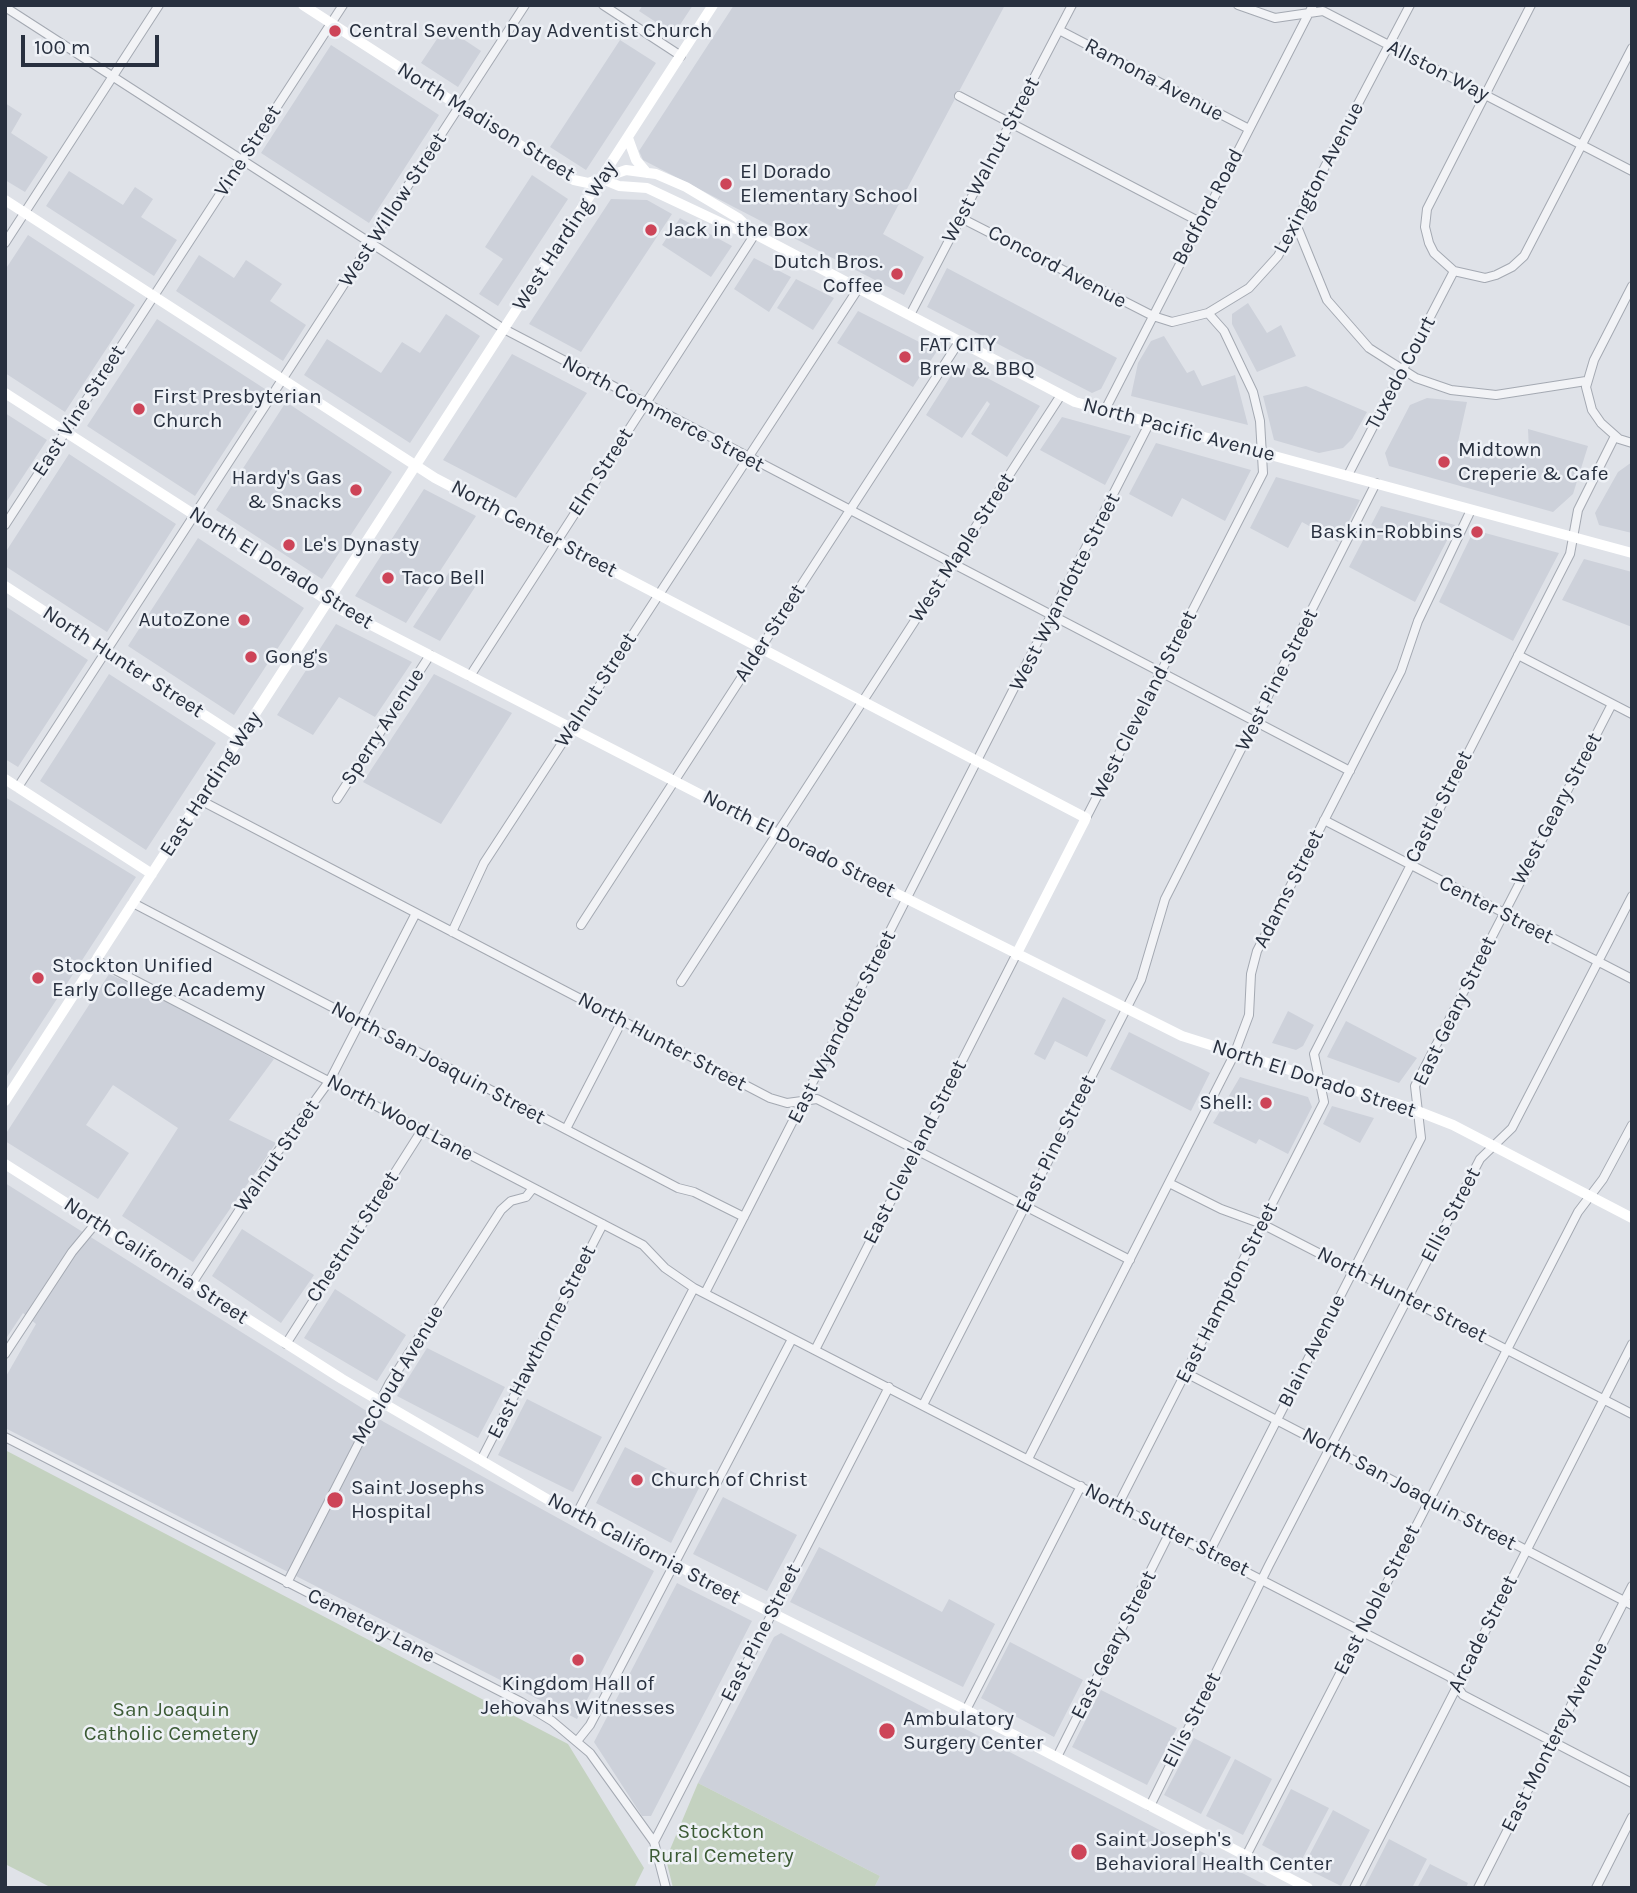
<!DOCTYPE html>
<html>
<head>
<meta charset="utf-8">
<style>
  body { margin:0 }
  #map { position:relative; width:1637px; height:1893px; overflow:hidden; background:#dfe2e8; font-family:Karla,sans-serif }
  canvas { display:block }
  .frame { position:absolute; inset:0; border:7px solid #28303f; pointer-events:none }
  .scale { position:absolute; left:21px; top:35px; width:138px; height:32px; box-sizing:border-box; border:4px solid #28303f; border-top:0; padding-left:9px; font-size:21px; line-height:24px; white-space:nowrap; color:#28303f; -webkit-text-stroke:5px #eef1f6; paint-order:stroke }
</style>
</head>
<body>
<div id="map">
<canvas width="1637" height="1893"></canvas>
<div class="frame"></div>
<div class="scale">100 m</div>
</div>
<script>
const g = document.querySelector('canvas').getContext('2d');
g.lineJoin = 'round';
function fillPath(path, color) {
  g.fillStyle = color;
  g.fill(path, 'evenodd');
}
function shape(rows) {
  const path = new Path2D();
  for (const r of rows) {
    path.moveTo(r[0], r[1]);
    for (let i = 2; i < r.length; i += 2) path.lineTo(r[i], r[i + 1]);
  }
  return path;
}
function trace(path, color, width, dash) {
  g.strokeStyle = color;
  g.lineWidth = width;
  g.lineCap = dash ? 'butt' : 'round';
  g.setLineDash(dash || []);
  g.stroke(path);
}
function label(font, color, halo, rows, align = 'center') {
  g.font = font + ' Karla,sans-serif';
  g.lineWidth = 5;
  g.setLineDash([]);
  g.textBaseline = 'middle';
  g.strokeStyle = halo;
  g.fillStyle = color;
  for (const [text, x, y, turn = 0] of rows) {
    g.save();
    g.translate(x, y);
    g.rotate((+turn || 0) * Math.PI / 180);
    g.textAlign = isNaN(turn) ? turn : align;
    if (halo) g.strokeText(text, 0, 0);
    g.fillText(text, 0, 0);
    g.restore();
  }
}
const built = shape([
  [643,5,693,5,674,34,639,11],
  [734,5,1005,5,883,234,924,257,904,295,643,160,639,151],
  [445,27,481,51,458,87,421,63],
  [620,40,656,63,586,170,550,147],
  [331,45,439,115,369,223,261,153],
  [5,103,22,114,11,133,48,157,25,192,5,180],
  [69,171,123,205,135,187,153,199,141,217,177,240,154,276,46,206],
  [532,175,568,199,498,306,479,294,503,259,485,247],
  [611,199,647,200,672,214,581,352,529,324],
  [680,218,732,246,711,277,662,245],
  [28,235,135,305,65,412,5,373,5,270],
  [199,255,234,278,246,260,282,284,270,301,306,325,283,361,176,291],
  [754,258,791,277,769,312,734,289],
  [947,268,1117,358,1101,389,1092,393,927,307],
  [796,279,834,298,813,330,777,308],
  [1248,303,1267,333,1281,325,1296,356,1257,372,1232,324,1232,314],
  [858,311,937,351,913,387,837,343],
  [446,314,480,336,410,443,304,375,327,339,381,373,402,342,420,353],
  [157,319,265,389,195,496,87,426],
  [1164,336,1187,373,1194,370,1202,386,1235,375,1248,425,1131,396,1138,363,1151,341],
  [512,354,587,393,516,498,443,460],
  [959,363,1040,406,1007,457,971,434,990,404,987,401,962,438,926,415],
  [1306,386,1367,412,1352,439,1343,448,1319,453,1274,440,1263,396],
  [1427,398,1467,402,1458,442,1500,454,1529,452,1528,429,1588,446,1573,494,1553,512,1389,466,1385,453,1410,405],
  [286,402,392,472,322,579,216,510],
  [5,413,47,440,5,504],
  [1062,417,1131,436,1105,485,1040,450],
  [1156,443,1251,470,1225,521,1182,498,1172,517,1129,494],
  [69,454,176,524,107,632,5,566,5,553],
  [1632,462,1632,533,1599,525,1595,513,1618,472],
  [1276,477,1360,500,1338,542,1302,522,1288,548,1250,528],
  [424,489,476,516,406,623,355,596],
  [1381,506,1455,525,1415,602,1349,567],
  [1474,530,1559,553,1513,641,1439,602],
  [198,538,304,608,234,715,128,646],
  [1584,559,1632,572,1632,627,1562,600],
  [452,568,477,584,440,641,413,627],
  [5,606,88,660,18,767,5,759],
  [336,624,412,662,375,717,339,697,313,735,277,715],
  [109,674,216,743,146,850,40,781],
  [434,674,512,713,441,824,363,782],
  [5,797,136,877,5,1079],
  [109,974,162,997,274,1059,229,1120,276,1143,193,1262,122,1216,178,1128,113,1085,86,1125,129,1153,98,1199,5,1141,5,1135],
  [1063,997,1106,1020,1087,1057,1055,1041,1045,1060,1034,1054],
  [1288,1011,1314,1025,1303,1046,1296,1050,1272,1043],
  [1346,1021,1417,1058,1399,1083,1327,1057],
  [1129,1032,1210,1073,1191,1111,1110,1069],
  [1240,1077,1308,1097,1312,1107,1288,1154,1259,1139,1256,1144,1213,1123],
  [1332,1106,1374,1118,1360,1143,1323,1124],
  [5,1183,384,1422,654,1571,577,1719,5,1428,5,1378,36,1324,23,1313,5,1340],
  [242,1229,314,1275,281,1323,212,1276],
  [335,1289,406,1335,377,1381,304,1338],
  [427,1348,505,1387,478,1438,397,1396],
  [527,1399,602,1437,573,1492,498,1455],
  [625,1447,700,1486,671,1543,596,1503],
  [723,1497,797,1535,767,1591,693,1554],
  [819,1547,942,1612,949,1599,995,1624,963,1687,790,1602],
  [677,1583,752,1621,651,1816,642,1816,594,1742],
  [781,1633,1271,1888,874,1888,880,1876,698,1783,774,1637],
  [1010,1642,1083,1680,1054,1737,981,1698],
  [1101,1690,1177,1728,1147,1785,1072,1747],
  [1194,1738,1231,1757,1201,1814,1164,1795],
  [1235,1759,1272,1779,1243,1835,1206,1816],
  [1291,1789,1329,1808,1299,1865,1262,1845],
  [1333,1810,1370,1830,1341,1886,1303,1867],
  [1389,1839,1427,1859,1412,1888,1364,1888],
  [1430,1864,1468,1883,1466,1888,1417,1888]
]);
const green = shape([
  [5,1450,568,1744,644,1868,634,1888,52,1888,5,1864],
  [698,1783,880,1876,874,1888,673,1888,666,1859]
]);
const street = shape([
  [603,5,681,56],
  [1238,5,1275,18,1323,11,1632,171],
  [1531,5,1427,209,1425,227,1429,243,1434,253,1454,271,1485,278,1496,275,1512,267,1524,256,1632,48],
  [5,7,504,329,1350,771],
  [1059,30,1249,129],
  [959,96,1200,222],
  [961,218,1153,316,1172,322,1208,313,1249,288,1278,256,1410,5],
  [1296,224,1327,300,1369,348,1416,378,1451,390,1496,395,1586,381],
  [5,243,159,5],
  [1632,286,1594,360,1586,387,1592,410,1601,423,1619,439,1632,443],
  [910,315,1072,5],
  [1105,410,1313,5],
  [1348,475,1454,271],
  [5,525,343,5],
  [1518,655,1632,714],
  [470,676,755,234],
  [18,787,525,5],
  [337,799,430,655],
  [200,800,770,1098,787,1103,817,1099,1130,1260],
  [1086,818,1263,473,1260,421,1253,392,1224,331,1208,313],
  [1324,820,1632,979],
  [133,903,678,1188,694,1192,744,1217],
  [581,925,959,342],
  [452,932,484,863,858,289],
  [96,960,643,1245,665,1268,694,1288,1450,1677,1463,1695,1632,1783],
  [681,982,1061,395],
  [566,1129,622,1021],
  [1169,1183,1221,1209,1262,1224,1632,1414],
  [191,1285,271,1161,330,1080,416,913],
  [705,1293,1150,422],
  [286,1344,422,1130],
  [815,1350,1016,955],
  [5,1354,72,1252,96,1223],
  [1186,1373,1632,1605],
  [923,1405,1141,980,1165,899,1376,483],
  [5,1437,521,1702,552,1721,590,1753,654,1842,666,1888],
  [1028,1459,1234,1055,1249,1015,1251,974,1257,951,1401,671,1418,621,1471,510],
  [481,1460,603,1224],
  [1118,1505,1324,1102,1314,1054,1570,554,1578,510,1615,436],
  [576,1515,694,1288],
  [1210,1551,1421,1138,1415,1086,1612,704],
  [287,1583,389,1384,501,1210,511,1201,526,1197,533,1188],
  [966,1710,1081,1486],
  [578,1740,590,1725,792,1339],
  [1057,1757,1170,1532],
  [1150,1806,1269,1565,1480,1159,1512,1128,1632,896],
  [654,1842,889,1387],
  [1246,1856,1578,1212,1603,1179,1632,1125],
  [1354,1888,1632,1344],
  [1478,1888,1632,1586],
  [1596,1888,1632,1817]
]);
const secondary = shape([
  [303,5,574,180,588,183,626,170,656,174,686,187,738,218,753,232],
  [628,138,636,160,647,173],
  [602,179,619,186,647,188,732,228,755,234,1075,402,1632,553],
  [5,200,435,478,1086,818,1016,955],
  [5,393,344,611,777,834,1182,1036,1407,1107,1453,1125,1632,1218],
  [5,586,240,738],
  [5,779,152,874],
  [5,1101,713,5],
  [5,1164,342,1379,564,1509,966,1710,1308,1888]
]);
const markers = [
  [335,31,7,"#cd4458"],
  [726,184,7,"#cd4458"],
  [651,230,7,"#cd4458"],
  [897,274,7,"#cd4458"],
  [905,357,7,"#cd4458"],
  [139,409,7,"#cd4458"],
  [1444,462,7,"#cd4458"],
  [356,490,7,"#cd4458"],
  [1477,532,7,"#cd4458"],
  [289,545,7,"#cd4458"],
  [388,578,7,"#cd4458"],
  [244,620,7,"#cd4458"],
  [251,657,7,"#cd4458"],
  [38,978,7,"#cd4458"],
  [1266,1103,7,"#cd4458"],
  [637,1480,7,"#cd4458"],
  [335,1500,9,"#cd4458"],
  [578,1660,7,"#cd4458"],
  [887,1731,9,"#cd4458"],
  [1079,1852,9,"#cd4458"]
];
const poiNames = [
  ["Central Seventh Day Adventist Church",349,31],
  ["El Dorado",740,172],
  ["Elementary School",740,196],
  ["Jack in the Box",665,230],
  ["Dutch Bros.",883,262,"right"],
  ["Coffee",883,286,"right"],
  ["FAT CITY",919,345],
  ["Brew & BBQ",919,369],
  ["First Presbyterian",153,397],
  ["Church",153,421],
  ["Midtown",1458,450],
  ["Creperie & Cafe",1458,474],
  ["Hardy's Gas",342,478,"right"],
  ["& Snacks",342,502,"right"],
  ["Baskin-Robbins",1463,532,"right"],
  ["Le's Dynasty",303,545],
  ["Taco Bell",402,578],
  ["AutoZone",230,620,"right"],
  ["Gong's",265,657],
  ["Stockton Unified",52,966],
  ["Early College Academy",52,990],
  ["Shell:",1252,1103,"right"],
  ["Church of Christ",651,1480],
  ["Saint Josephs",351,1488],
  ["Hospital",351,1512],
  ["Kingdom Hall of",578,1684,"center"],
  ["Jehovahs Witnesses",578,1708,"center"],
  ["Ambulatory",903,1719],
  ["Surgery Center",903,1743],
  ["Saint Joseph's",1095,1840],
  ["Behavioral Health Center",1095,1864]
];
const streetNames = [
  ["Allston Way",1438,71,27],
  ["Ramona Avenue",1154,80,28],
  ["North Madison Street",486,122,32],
  ["Vine Street",248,151,-57],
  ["West Walnut Street",991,160,-62],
  ["Lexington Avenue",1319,178,-62],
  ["Bedford Road",1208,207,-62],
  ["West Willow Street",393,210,-57],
  ["West Harding Way",565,236,-57],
  ["Concord Avenue",1057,267,28],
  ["Tuxedo Court",1401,373,-62],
  ["East Vine Street",79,411,-57],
  ["North Commerce Street",663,414,28],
  ["North Pacific Avenue",1179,430,15],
  ["Elm Street",601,472,-57],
  ["North Center Street",534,529,28],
  ["West Maple Street",962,548,-57],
  ["North El Dorado Street",281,568,32],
  ["West Wyandotte Street",1065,592,-63],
  ["Alder Street",770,633,-57],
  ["North Hunter Street",123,662,33],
  ["West Pine Street",1277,680,-63],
  ["Walnut Street",596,690,-57],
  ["West Cleveland Street",1144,705,-63],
  ["Sperry Avenue",383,727,-57],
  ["East Harding Way",211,784,-57],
  ["Castle Street",1439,807,-63],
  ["West Geary Street",1557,809,-62],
  ["North El Dorado Street",799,844,27],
  ["Adams Street",1289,889,-63],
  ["Center Street",1496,910,27],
  ["East Geary Street",1455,1011,-64],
  ["East Wyandotte Street",842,1027,-63],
  ["North Hunter Street",662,1042,28],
  ["North San Joaquin Street",438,1063,28],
  ["North El Dorado Street",1314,1079,18],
  ["North Wood Lane",400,1118,28],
  ["East Pine Street",1056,1144,-63],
  ["East Cleveland Street",915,1152,-63],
  ["Walnut Street",277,1156,-55],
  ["Ellis Street",1451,1215,-62],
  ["Chestnut Street",353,1237,-57],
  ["North California Street",156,1261,33],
  ["East Hampton Street",1227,1293,-63],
  ["North Hunter Street",1402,1295,27],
  ["East Hawthorne Street",542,1342,-63],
  ["Blain Avenue",1312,1351,-63],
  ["McCloud Avenue",398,1375,-59],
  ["North San Joaquin Street",1409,1489,28],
  ["North Sutter Street",1167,1530,27],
  ["North California Street",644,1549,28],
  ["East Noble Street",1377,1600,-63],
  ["Cemetery Lane",371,1626,27],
  ["East Pine Street",761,1633,-63],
  ["Arcade Street",1483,1634,-63],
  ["East Geary Street",1114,1645,-63],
  ["Ellis Street",1192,1720,-63],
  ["East Monterey Avenue",1555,1737,-63]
];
const parkNames = [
  ["San Joaquin",171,1710],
  ["Catholic Cemetery",171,1734],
  ["Stockton",721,1832],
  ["Rural Cemetery",721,1856]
];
fillPath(built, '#cdd1da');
fillPath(green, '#c4d2c0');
trace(street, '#a4a9b2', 10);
trace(street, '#f2f3f6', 8);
trace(secondary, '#fff', 10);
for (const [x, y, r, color] of markers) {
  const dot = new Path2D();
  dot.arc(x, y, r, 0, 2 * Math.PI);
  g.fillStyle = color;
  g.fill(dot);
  trace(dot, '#eef1f6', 2.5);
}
label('21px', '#28303f', '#eef1f6', poiNames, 'left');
label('21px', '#28303f', '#eef1f6', streetNames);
label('21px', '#3c5b35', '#eef1f6', parkNames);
</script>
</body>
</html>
